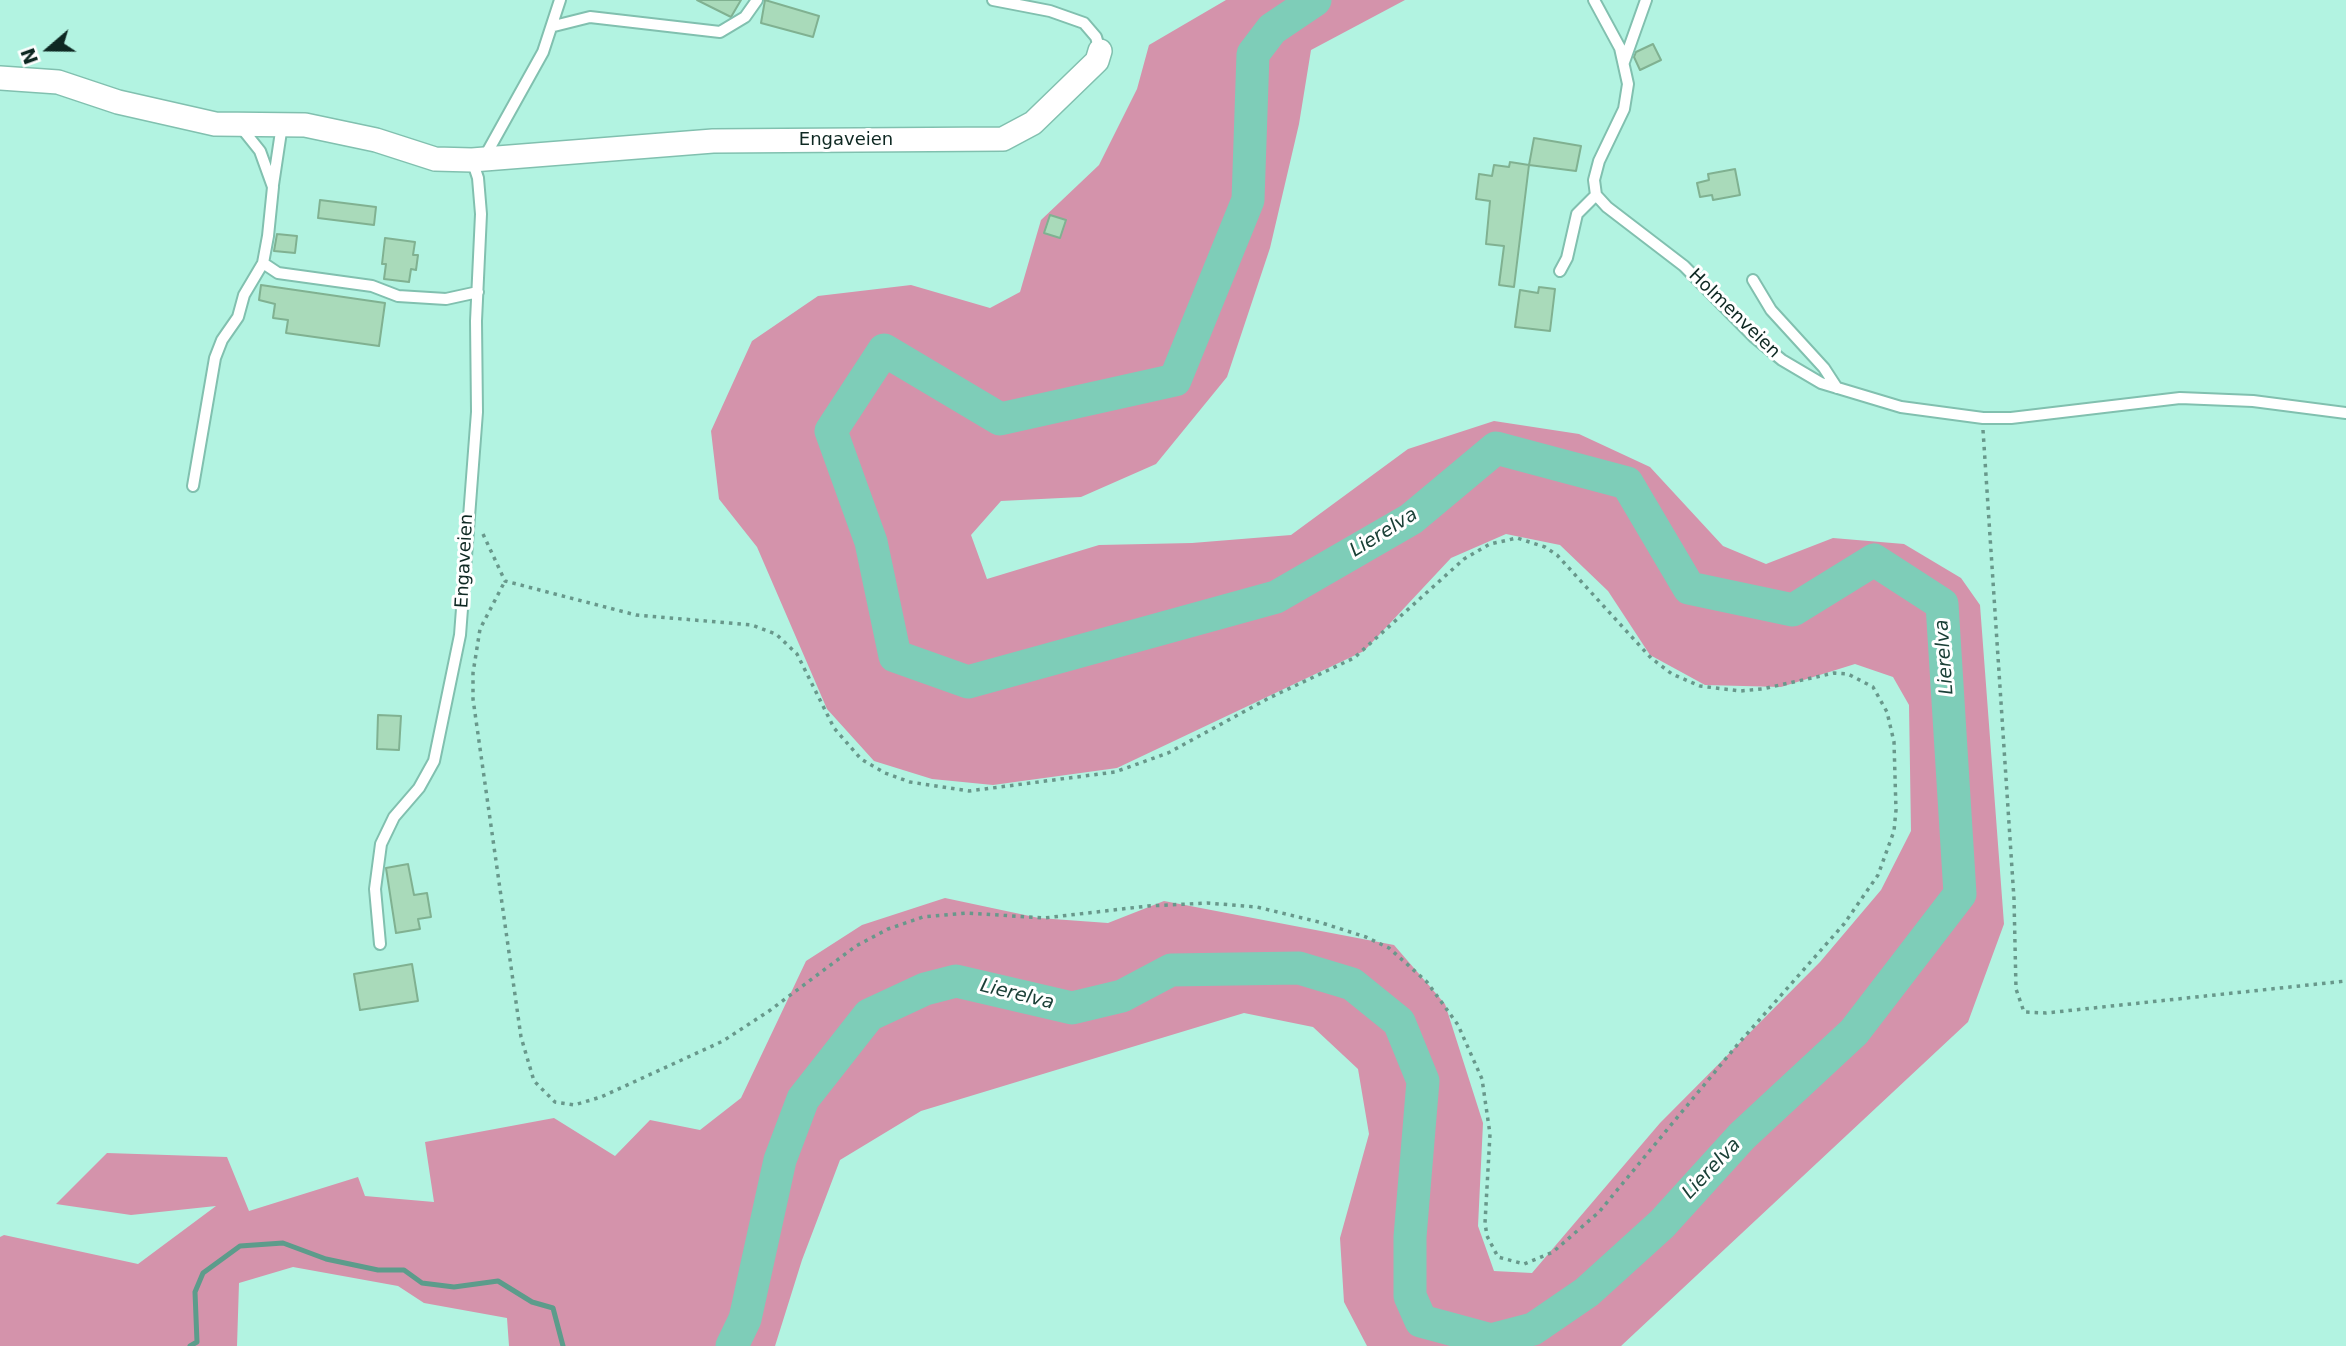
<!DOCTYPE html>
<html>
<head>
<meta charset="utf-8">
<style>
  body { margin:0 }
  #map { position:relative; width:2346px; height:1346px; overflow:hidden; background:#b2f3e1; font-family:"DejaVu Sans",sans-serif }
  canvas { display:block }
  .north { position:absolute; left:14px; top:14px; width:70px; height:70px; -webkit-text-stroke:5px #fff; paint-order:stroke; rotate:250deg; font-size:19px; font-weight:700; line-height:28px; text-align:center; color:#0e2822 }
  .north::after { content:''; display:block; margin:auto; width:24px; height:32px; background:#0e2822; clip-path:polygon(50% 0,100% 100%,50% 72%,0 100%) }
</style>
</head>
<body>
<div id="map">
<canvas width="2346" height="1346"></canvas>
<div class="north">N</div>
</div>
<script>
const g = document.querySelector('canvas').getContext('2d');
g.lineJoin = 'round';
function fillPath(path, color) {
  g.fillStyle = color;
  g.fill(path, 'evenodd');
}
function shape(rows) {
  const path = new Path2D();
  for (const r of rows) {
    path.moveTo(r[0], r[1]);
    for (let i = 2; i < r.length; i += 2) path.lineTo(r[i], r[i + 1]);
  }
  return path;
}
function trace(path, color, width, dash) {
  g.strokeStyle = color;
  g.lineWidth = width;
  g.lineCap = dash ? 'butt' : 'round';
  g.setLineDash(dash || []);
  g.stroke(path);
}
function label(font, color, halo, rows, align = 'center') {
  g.font = font + ' "DejaVu Sans",sans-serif';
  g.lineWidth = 6;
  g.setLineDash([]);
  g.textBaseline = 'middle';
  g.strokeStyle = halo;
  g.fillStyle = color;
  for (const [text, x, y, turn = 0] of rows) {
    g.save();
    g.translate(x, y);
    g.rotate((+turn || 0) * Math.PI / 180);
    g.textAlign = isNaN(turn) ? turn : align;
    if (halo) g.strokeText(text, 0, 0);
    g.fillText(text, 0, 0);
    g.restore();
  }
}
const forest = shape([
  [1226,0,1405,0,1311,50,1299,124,1270,248,1227,377,1156,464,1081,497,1001,501,971,535,987,579,1099,545,1192,543,1291,535,1408,449,1494,421,1579,434,1650,467,1723,546,1766,564,1833,538,1904,544,1961,578,1980,605,2004,924,1968,1022,1621,1346,1367,1346,1344,1302,1340,1238,1369,1134,1358,1069,1313,1027,1244,1013,921,1111,840,1160,802,1260,775,1346,509,1346,507,1318,424,1303,398,1286,293,1267,239,1283,237,1346,0,1346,0,1237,4,1235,138,1264,216,1206,131,1215,56,1204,107,1153,227,1157,249,1211,358,1177,365,1196,434,1202,425,1142,554,1118,615,1156,650,1120,700,1130,741,1098,806,961,862,925,945,898,1039,918,1108,923,1164,901,1394,945,1445,1004,1483,1123,1478,1226,1494,1271,1532,1273,1660,1123,1820,962,1881,890,1911,831,1909,705,1893,677,1855,664,1781,687,1705,685,1650,655,1608,591,1560,545,1506,534,1451,558,1364,651,1117,768,993,785,932,779,874,761,827,709,757,547,719,499,711,431,752,341,818,296,911,285,990,308,1020,292,1041,220,1099,165,1137,89,1149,45]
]);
const stream = shape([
  [190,1346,197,1342,195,1292,203,1273,240,1246,283,1243,326,1259,378,1270,404,1270,422,1283,454,1287,498,1281,532,1302,553,1308,563,1346]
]);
const river = shape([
  [732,1346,745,1319,780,1160,803,1099,869,1015,925,989,956,981,1072,1008,1122,996,1171,970,1299,968,1352,984,1399,1022,1423,1081,1410,1237,1410,1296,1421,1321,1491,1340,1533,1329,1587,1292,1662,1224,1742,1136,1854,1032,1960,894,1942,604,1874,560,1793,610,1689,588,1627,483,1496,448,1411,519,1276,597,968,682,895,656,871,542,831,431,884,350,1000,419,1175,380,1248,200,1253,54,1272,29,1315,0]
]);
const building = shape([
  [697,0,741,0,731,17,697,0],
  [765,0,819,16,813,37,761,23,765,0],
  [1653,44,1661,60,1640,70,1634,57,1636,52,1653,44],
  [1534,138,1581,146,1576,171,1529,165,1534,138],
  [1510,162,1529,165,1514,287,1499,285,1504,246,1486,244,1490,201,1476,199,1479,174,1492,176,1494,165,1509,167,1510,162],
  [1735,169,1740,195,1713,200,1712,195,1700,197,1697,183,1709,180,1708,174,1735,169],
  [320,200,376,207,374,225,318,218,320,200],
  [1050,215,1066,220,1060,238,1044,233,1050,215],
  [277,234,297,236,295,253,274,251,277,234],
  [385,238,415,242,413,255,418,255,416,270,411,269,409,282,384,279,386,264,382,264,385,238],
  [261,285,385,303,379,346,286,333,288,320,273,318,275,304,259,300,261,285],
  [1539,287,1555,289,1550,331,1515,327,1520,290,1538,293,1539,287],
  [378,715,401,716,399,750,377,749,378,715],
  [408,864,414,895,427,893,431,917,418,919,420,929,396,933,386,868,408,864],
  [412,964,418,1001,360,1010,354,974,412,964]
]);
const path = shape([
  [1983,430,2014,899,2016,989,2024,1012,2046,1013,2346,981],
  [483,534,505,581,636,615,752,625,776,634,797,654,834,728,861,759,885,773,910,782,969,791,1115,772,1168,753,1269,698,1354,658,1464,559,1490,544,1517,538,1545,547,1557,555,1651,658,1672,674,1700,686,1740,691,1762,689,1834,673,1848,674,1873,687,1887,712,1894,742,1896,810,1894,831,1878,875,1844,924,1738,1044,1599,1212,1553,1252,1524,1264,1498,1257,1487,1236,1485,1223,1490,1134,1482,1079,1458,1025,1427,982,1389,948,1366,937,1319,922,1257,907,1207,903,1148,906,1044,918,967,913,923,917,888,929,856,946,769,1011,723,1041,601,1097,574,1105,555,1102,534,1081,521,1037,473,699,473,673,480,629,505,581]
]);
const lane = shape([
  [993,0,1050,11,1084,23,1096,37,1100,51],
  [1594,0,1620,48,1628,84,1624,109,1599,161,1594,180,1596,195,1607,207,1684,266,1754,337,1782,360,1821,383,1901,407,1983,418,2011,418,2180,398,2253,401,2346,413],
  [554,26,590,17,720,32,745,17,757,0],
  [1624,62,1646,0],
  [484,158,543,52,560,0],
  [273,185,282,125],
  [263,263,278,273,372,286,398,296,446,299,478,292],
  [1560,271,1567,258,1577,214,1596,195],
  [1753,280,1771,310,1824,368,1837,388],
  [193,486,215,358,222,340,238,317,244,295,263,263,268,236,273,187,260,151,240,126],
  [380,944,375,889,381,844,394,817,419,788,434,761,460,635,477,412,476,321,481,214,478,178,472,160]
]);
const street = shape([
  [0,78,58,82,118,102,215,124,305,125,376,140,435,159,472,160,713,141,1003,139,1033,123,1097,61,1100,51]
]);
const streetNames = [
  ["Engaveien",846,140],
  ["Holmenveien",1734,314,44],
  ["Engaveien",465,561,-87]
];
const waterNames = [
  ["Lierelva",1384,533,-32],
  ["Lierelva",1945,657,-94],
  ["Lierelva",1017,995,14],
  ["Lierelva",1712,1169,-47]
];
fillPath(forest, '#d493ab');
trace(stream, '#5c9c8b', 5);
trace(river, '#7ecdb8', 33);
fillPath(building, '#a9daba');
trace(building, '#80b191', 2);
trace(lane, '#81c0af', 14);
trace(street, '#81c0af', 26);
trace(path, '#68988b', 3.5, [3.5, 5]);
trace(lane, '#fff', 10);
trace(street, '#fff', 23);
label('18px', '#0e2822', '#fff', streetNames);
label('italic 19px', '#1b4037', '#fff', waterNames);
</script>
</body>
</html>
